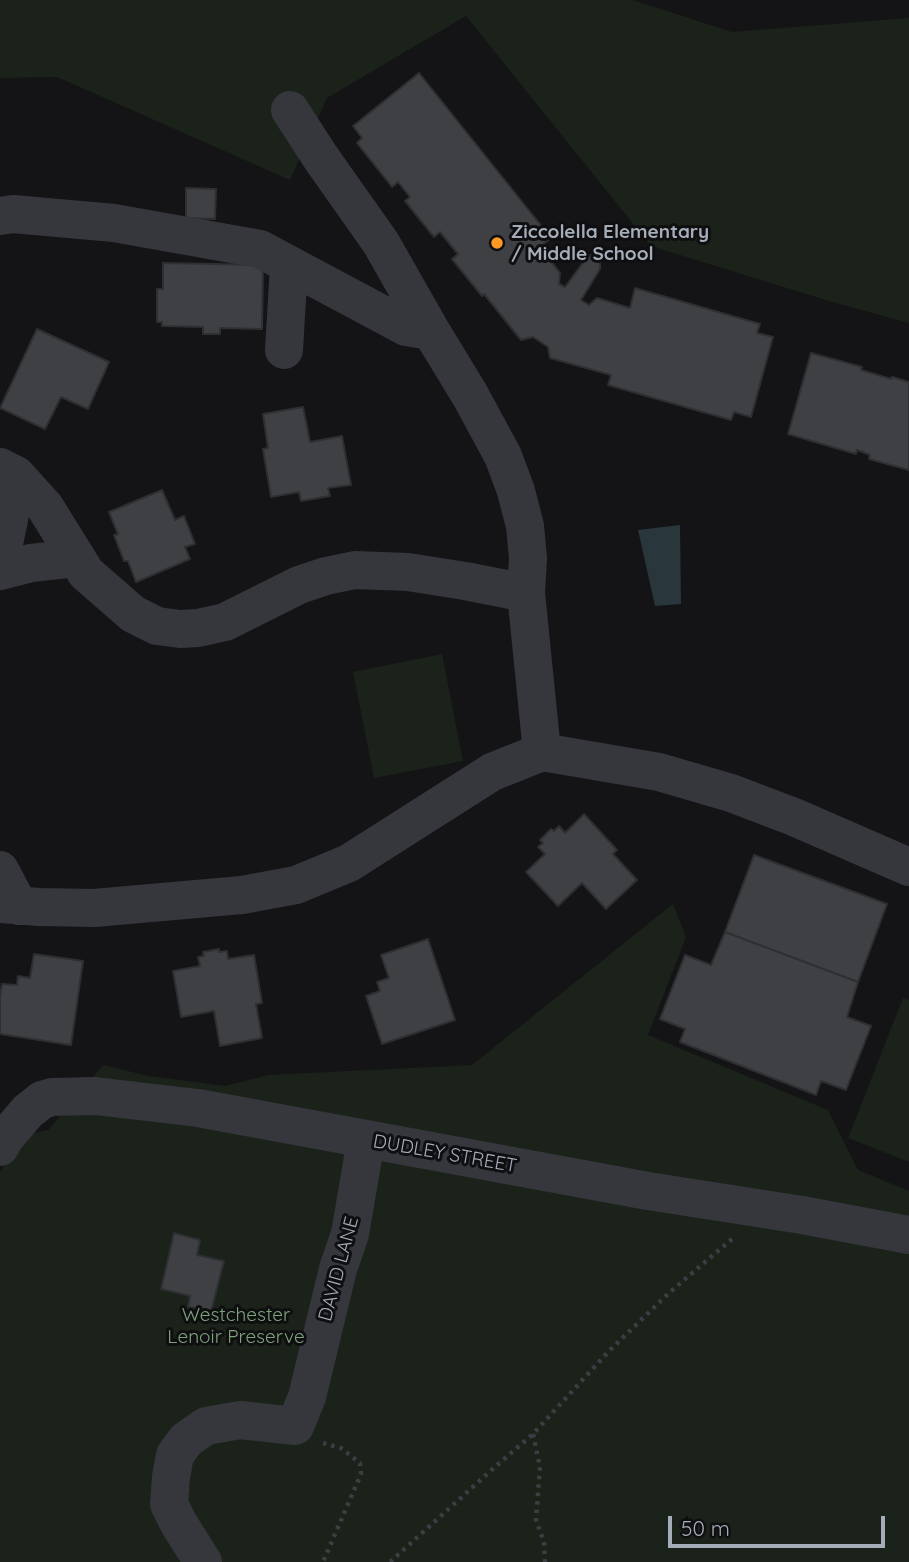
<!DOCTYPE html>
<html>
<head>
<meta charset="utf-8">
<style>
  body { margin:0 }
  #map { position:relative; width:909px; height:1562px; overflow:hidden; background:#141416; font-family:Quicksand,sans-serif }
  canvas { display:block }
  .scale { position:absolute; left:668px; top:1516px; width:217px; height:32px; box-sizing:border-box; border:4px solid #a5adb8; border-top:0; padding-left:9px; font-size:21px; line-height:24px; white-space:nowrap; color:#a5adb8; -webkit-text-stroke:5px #0f0f11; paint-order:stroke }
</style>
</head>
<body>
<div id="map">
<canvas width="909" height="1562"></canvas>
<div class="scale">50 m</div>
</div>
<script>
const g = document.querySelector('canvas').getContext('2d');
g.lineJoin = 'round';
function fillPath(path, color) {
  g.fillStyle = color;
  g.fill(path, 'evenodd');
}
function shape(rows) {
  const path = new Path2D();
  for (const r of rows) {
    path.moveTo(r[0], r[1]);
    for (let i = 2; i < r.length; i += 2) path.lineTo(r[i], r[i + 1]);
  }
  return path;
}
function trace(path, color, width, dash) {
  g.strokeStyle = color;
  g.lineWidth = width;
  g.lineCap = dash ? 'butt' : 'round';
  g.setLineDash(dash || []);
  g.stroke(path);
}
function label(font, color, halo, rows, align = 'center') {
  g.font = font + ' Quicksand,sans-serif';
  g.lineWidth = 6;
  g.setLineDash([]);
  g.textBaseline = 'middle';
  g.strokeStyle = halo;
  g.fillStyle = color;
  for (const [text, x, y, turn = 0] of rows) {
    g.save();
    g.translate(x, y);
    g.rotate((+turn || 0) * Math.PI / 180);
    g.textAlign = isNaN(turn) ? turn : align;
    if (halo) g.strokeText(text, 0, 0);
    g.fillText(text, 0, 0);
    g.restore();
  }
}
const green = shape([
  [0,0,633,0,732,32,909,18,909,323,829,301,651,246,466,16,327,98,290,180,57,77,0,78],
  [442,654,463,761,374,778,353,672],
  [673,904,686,937,648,1035,828,1110,858,1170,909,1191,909,1562,0,1562,0,1172,22,1136,48,1130,103,1065,149,1076,225,1086,268,1075,472,1065],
  [903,998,909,1000,909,1162,848,1138]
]);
const water = shape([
  [680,525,681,604,655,606,638,530]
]);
const building = shape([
  [419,73,551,238,540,247,560,273,559,284,565,287,588,256,592,255,599,259,600,262,600,269,581,300,589,305,597,298,630,308,635,288,760,324,757,333,773,337,751,417,734,412,731,420,608,385,611,375,550,358,548,347,533,337,521,340,484,294,482,296,452,259,458,254,440,232,434,237,405,201,410,197,398,182,392,187,357,143,362,138,353,126,419,73],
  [186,188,216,189,215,219,186,218,186,188],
  [163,263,263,265,262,329,220,328,220,334,203,334,203,327,162,326,162,322,157,322,157,289,163,289,163,263],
  [37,329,109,362,88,409,61,397,45,429,0,408,37,329],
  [811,353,862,367,861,370,891,379,892,377,909,382,909,470,869,459,870,455,857,450,856,454,788,434,811,353],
  [303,407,310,442,342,436,351,485,328,488,330,496,301,501,299,492,271,497,263,449,268,448,263,414,303,407],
  [162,490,175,520,184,516,195,544,185,547,190,559,136,582,128,561,124,561,114,535,118,534,109,512,162,490],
  [584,814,617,850,613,854,637,880,606,909,582,883,558,906,526,872,545,854,538,847,543,843,540,840,551,829,554,831,559,826,565,833,584,814],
  [754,855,887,904,858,982,725,932,754,855],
  [725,932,858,982,847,1017,871,1026,846,1090,821,1081,816,1095,680,1042,685,1029,660,1019,685,955,711,965,725,932],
  [428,939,455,1020,382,1044,366,996,380,991,377,982,389,978,381,955,428,939],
  [219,949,219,952,227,951,228,959,254,955,262,1003,256,1004,262,1038,220,1046,214,1011,181,1017,173,971,200,966,198,957,204,956,203,952,219,949],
  [34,954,83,961,71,1045,0,1034,0,997,2,984,17,985,18,976,30,978,34,954],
  [174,1233,200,1240,197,1255,224,1261,211,1312,188,1307,190,1296,161,1289,174,1233]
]);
const path = shape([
  [533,1434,540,1467,536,1520,544,1542,545,1562],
  [323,1443,341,1448,360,1463,361,1474,323,1562],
  [390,1562,496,1466,533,1434,609,1351,670,1292,732,1239]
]);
const minor = shape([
  [290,110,321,158,381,243,431,331,470,395,503,456,516,491,525,526,528,558,526,593,542,752],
  [0,216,13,214,114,223,260,249,406,327,431,331],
  [284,350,289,265],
  [0,467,16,475,45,507,86,573,133,614,157,626,180,629,198,628,225,622,299,585,326,576,355,570,408,572,465,581,526,593],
  [0,563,12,505,16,475],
  [0,571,31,563,76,558],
  [0,870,19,906],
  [0,904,39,907,94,908,242,895,296,885,349,863,492,772,542,752,659,772,731,793,794,817,909,867],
  [0,1147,5,1138,28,1111,42,1100,52,1097,95,1096,198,1108,648,1191,802,1215,909,1235],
  [203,1562,179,1524,169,1504,171,1477,175,1455,186,1440,206,1426,240,1420,295,1426,307,1397,338,1269,350,1234,366,1140]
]);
const markers = [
  [497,243,7,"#ff9924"]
];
const poiNames = [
  ["Ziccolella Elementary",511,232],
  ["/ Middle School",511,254]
];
const streetNames = [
  ["DUDLEY STREET",445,1154,10],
  ["DAVID LANE",339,1269,-75]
];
const parkNames = [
  ["Westchester",236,1315],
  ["Lenoir Preserve",236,1337]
];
fillPath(green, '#1a221a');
fillPath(water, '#29363b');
fillPath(building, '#3e4044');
trace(building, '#2e2f32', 2);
trace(path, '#3b3e43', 4.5, [3.5, 5]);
trace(minor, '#35373c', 38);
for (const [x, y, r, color] of markers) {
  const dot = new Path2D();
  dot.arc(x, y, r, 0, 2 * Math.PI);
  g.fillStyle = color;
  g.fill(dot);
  trace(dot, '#0f0f11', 2.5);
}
label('bold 19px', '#a5adb8', '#0f0f11', poiNames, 'left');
label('19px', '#a5adb8', '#0f0f11', streetNames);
label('19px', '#7da47a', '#0f0f11', parkNames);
</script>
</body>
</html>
